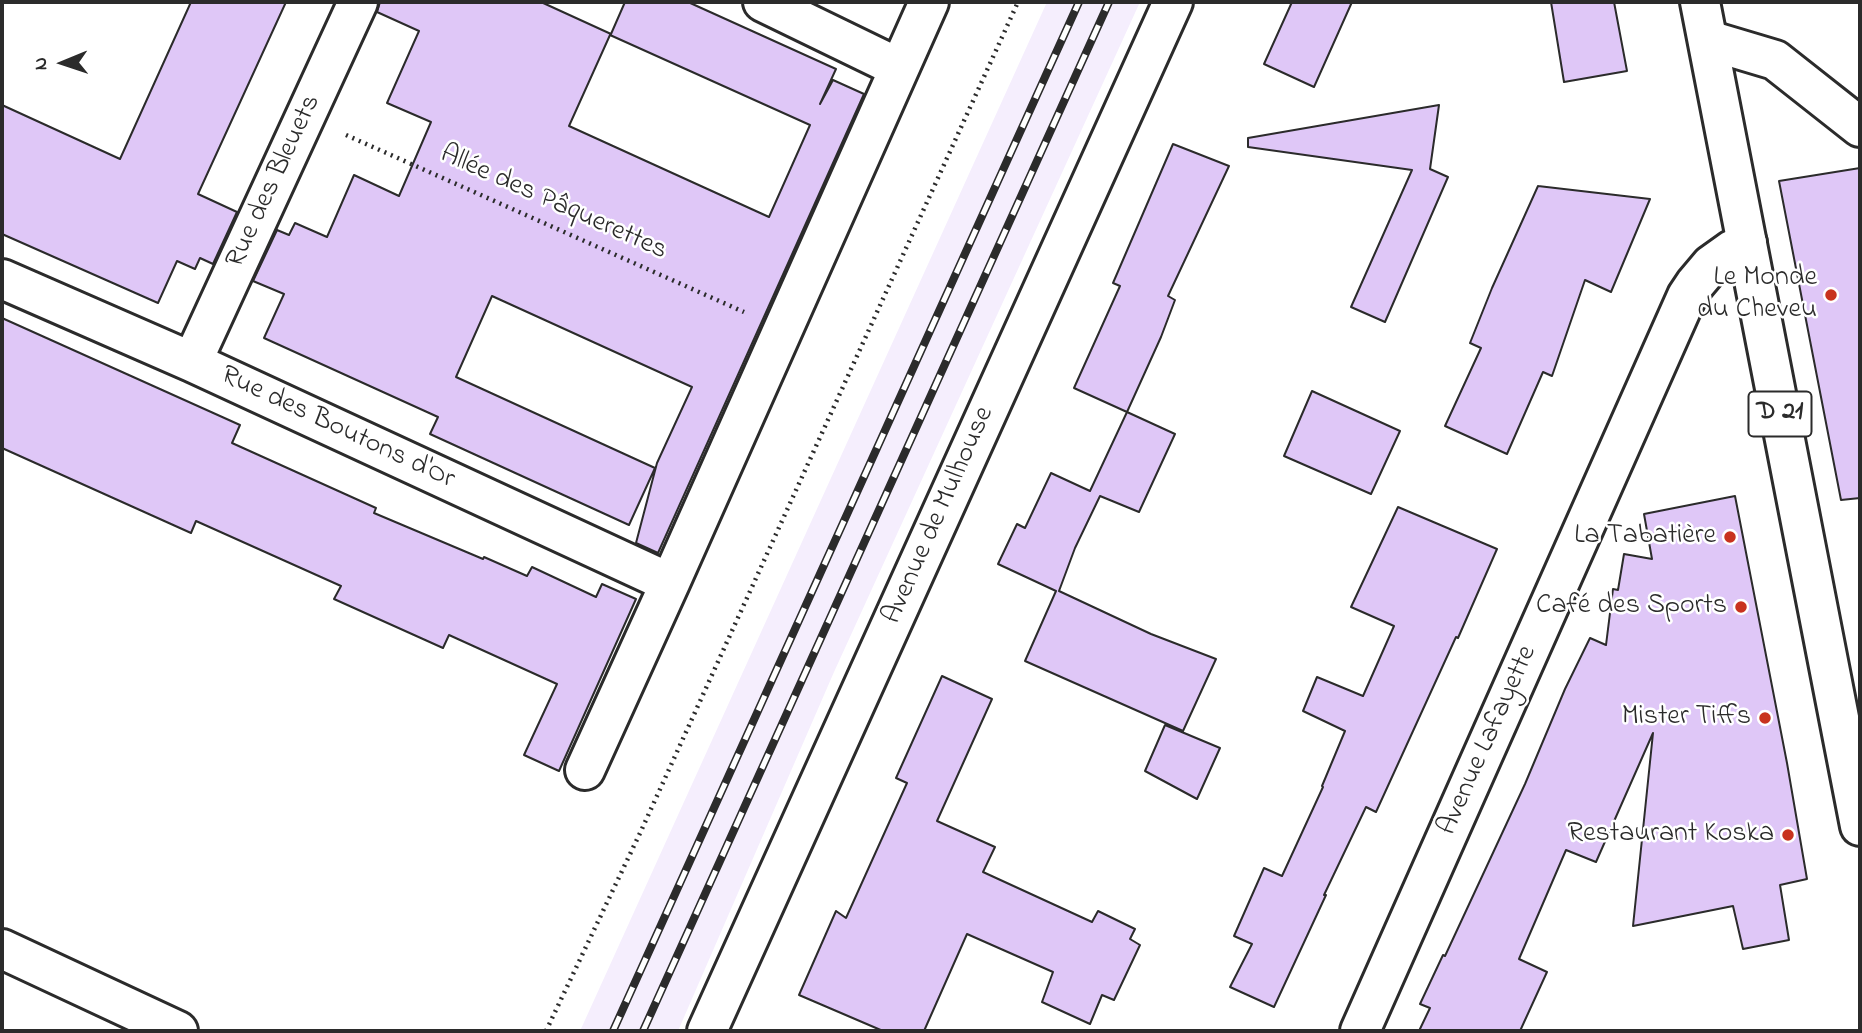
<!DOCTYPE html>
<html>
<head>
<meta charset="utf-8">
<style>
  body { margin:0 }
  #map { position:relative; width:1862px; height:1033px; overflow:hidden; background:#fff; font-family:"Indie Flower",sans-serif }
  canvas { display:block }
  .frame { position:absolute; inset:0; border:4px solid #2b2b2b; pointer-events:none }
  .north { position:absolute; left:28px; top:28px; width:70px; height:70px; -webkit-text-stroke:5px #fff; paint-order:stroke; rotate:268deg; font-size:19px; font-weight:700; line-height:28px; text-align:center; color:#2b2b2b }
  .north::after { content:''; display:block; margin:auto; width:24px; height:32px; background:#2b2b2b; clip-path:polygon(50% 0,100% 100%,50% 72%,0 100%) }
</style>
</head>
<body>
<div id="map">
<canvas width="1862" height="1033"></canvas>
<div class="frame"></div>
<div class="north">N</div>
</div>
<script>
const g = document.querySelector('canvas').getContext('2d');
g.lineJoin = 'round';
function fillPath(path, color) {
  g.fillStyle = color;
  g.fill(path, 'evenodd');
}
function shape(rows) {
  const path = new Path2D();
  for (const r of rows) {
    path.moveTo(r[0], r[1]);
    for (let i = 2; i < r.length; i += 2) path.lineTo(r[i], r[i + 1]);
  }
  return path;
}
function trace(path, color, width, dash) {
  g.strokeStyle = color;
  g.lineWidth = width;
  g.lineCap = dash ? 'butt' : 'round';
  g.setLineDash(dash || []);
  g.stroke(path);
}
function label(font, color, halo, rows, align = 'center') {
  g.font = font + ' "Indie Flower",sans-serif';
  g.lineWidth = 5;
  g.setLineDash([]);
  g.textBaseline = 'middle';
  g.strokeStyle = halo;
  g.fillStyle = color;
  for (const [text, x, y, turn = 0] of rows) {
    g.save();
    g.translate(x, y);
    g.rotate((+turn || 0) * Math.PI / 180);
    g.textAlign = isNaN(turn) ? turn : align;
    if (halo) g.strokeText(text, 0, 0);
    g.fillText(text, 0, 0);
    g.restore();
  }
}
const built = shape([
  [1047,2,1140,2,834,672,678,1031,580,1031]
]);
const building = shape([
  [191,2,286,2,198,194,237,212,213,264,200,258,195,269,177,261,158,303,2,234,2,105,120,159,191,2],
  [380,2,541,2,611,34,625,2,688,2,836,69,820,104,833,80,864,94,658,553,636,543,657,463,692,387,492,296,456,377,655,468,629,525,430,434,438,417,264,338,284,294,253,281,277,230,289,235,295,223,327,237,354,175,399,196,431,122,387,103,419,31,377,12,380,2],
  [610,35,810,125,769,217,569,126,610,35],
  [1292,2,1352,2,1314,87,1264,64,1292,2],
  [1551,2,1614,2,1627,71,1564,82,1551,2],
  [1439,105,1430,169,1448,177,1385,322,1351,307,1412,170,1248,147,1248,138,1439,105],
  [1173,144,1229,166,1168,296,1175,300,1161,337,1127,412,1074,388,1120,286,1113,283,1173,144],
  [1860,168,1860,498,1841,500,1779,181,1860,168],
  [1538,186,1650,199,1611,292,1585,280,1552,376,1543,372,1507,454,1445,426,1481,348,1470,343,1492,288,1538,186],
  [2,318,240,425,232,443,376,508,374,513,483,559,484,557,527,576,532,567,596,597,602,584,636,599,559,771,524,755,557,684,449,635,443,648,334,599,341,586,196,521,191,533,2,448,2,318],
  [1312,391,1400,431,1371,494,1284,456,1312,391],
  [1127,412,1175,434,1139,512,1100,496,1075,548,1059,591,1151,634,1216,659,1183,731,1025,661,1056,591,998,564,1017,524,1025,528,1051,473,1090,491,1127,412],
  [1735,496,1787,763,1807,879,1780,885,1789,940,1743,949,1733,906,1633,926,1653,733,1596,862,1566,850,1519,959,1547,972,1520,1031,1419,1031,1430,1008,1420,1004,1443,955,1445,956,1525,784,1565,689,1590,638,1606,645,1613,589,1618,590,1624,554,1652,559,1644,514,1735,496],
  [1398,507,1497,549,1458,638,1456,637,1376,812,1366,807,1324,895,1326,895,1274,1007,1230,987,1252,944,1234,936,1264,868,1282,876,1323,787,1322,786,1345,731,1303,711,1317,677,1363,696,1394,626,1351,607,1398,507],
  [942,676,992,699,937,821,995,847,983,872,1092,922,1098,911,1135,929,1130,939,1140,945,1114,1000,1102,995,1090,1024,1042,1002,1053,972,967,934,924,1031,883,1031,799,995,836,911,846,918,907,783,896,778,942,676],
  [1165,725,1220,748,1197,799,1145,771,1165,725]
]);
const path = shape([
  [346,135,744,312],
  [546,1031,641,831,1018,2]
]);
const minor = shape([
  [763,2,899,68],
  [1708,40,1775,60,1860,127],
  [2,279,192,362,670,583],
  [192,362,358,2],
  [585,770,670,583,929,2],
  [2,949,178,1031],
  [707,1031,1173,2],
  [1360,1031,1687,296,1695,284,1711,265,1732,250,1747,243]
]);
const major = shape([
  [1700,2,1860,826]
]);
const rail = shape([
  [613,1031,1079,2],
  [643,1031,1109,2]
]);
const markers = [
  [1831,295,7,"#c8321e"],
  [1730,537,7,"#c8321e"],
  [1741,607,7,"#c8321e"],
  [1765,718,7,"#c8321e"],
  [1788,835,7,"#c8321e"]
];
const shields = [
  [1780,414,63]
];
const shieldNames = [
  ["D 21",1780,414]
];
const streetNames = [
  ["Rue des Bleuets",275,182,-65],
  ["Allée des Pâquerettes",553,204,24],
  ["Rue des Boutons d'Or",337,429,25],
  ["Avenue de Mulhouse",940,516,-66],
  ["Avenue Lafayette",1489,741,-66]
];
const poiNames = [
  ["Le Monde",1817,279],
  ["du Cheveu",1817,311],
  ["La Tabatière",1716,537],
  ["Café des Sports",1727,607],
  ["Mister Tiffs",1751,718],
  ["Restaurant Koska",1774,835]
];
fillPath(built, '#f5eefd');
fillPath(building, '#dfc7f7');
trace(building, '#2b2b2b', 2);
trace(minor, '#2b2b2b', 44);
trace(major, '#2b2b2b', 44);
trace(path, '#2b2b2b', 4.5, [2, 5]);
trace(minor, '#fff', 38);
trace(major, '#fff', 38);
trace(rail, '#2b2b2b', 8);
trace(rail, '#fff', 5, [16]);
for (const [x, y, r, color] of markers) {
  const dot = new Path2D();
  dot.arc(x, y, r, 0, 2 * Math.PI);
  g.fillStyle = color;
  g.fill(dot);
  trace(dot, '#fff', 2.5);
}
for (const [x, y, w] of shields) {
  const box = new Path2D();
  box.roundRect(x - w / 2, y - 22.5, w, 45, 5);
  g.fillStyle = '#fff';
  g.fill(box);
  trace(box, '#2b2b2b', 2);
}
label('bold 26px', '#2b2b2b', null, shieldNames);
label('28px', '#2b2b2b', '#fff', streetNames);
label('28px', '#2b2b2b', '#fff', poiNames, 'right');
</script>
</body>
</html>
